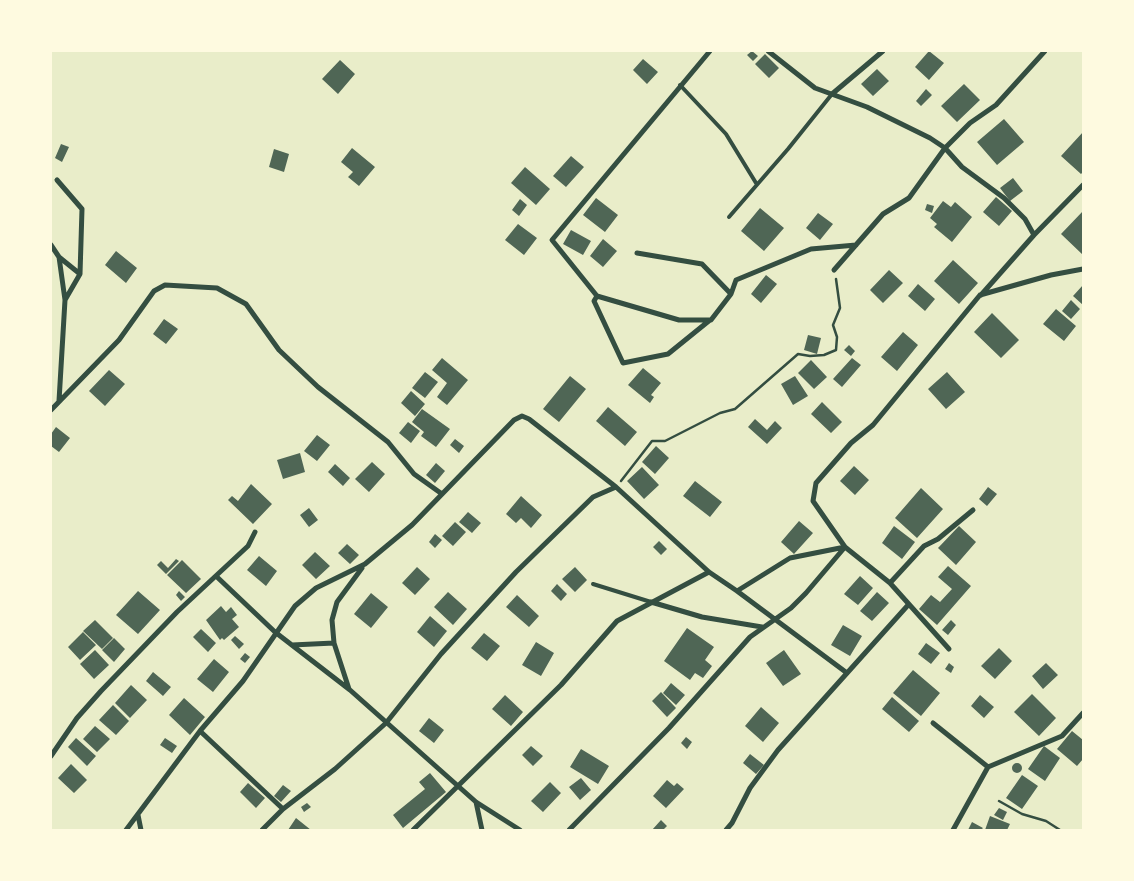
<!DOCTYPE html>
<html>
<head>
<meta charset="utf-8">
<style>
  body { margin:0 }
  #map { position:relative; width:1134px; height:881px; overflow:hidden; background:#e9edc9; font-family:"Fira Sans",sans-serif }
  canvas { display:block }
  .frame { position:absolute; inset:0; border:52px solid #fefae0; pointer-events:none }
</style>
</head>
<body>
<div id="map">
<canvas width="1134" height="881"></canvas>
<div class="frame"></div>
</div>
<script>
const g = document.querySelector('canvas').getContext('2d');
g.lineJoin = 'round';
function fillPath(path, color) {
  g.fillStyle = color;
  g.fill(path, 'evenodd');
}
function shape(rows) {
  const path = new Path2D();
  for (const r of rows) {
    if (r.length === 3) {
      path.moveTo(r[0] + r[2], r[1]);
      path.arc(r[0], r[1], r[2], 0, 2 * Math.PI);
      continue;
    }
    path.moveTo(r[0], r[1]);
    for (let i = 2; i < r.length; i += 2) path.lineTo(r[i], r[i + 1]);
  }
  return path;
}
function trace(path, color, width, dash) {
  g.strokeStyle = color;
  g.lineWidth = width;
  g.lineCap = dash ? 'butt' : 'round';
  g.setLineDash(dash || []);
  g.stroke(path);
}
const building = shape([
  [752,51,758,56,753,61,747,55],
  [929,51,944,63,929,80,915,67],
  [765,54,779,68,769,78,755,64],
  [643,59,658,72,647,84,633,70],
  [340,60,355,74,338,94,322,79],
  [877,69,889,81,873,96,861,84],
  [964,84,980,100,957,122,941,106],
  [926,89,932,95,921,106,916,101],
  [1004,119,1024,142,997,165,977,142],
  [1083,132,1083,172,1081,174,1061,156],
  [61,144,69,147,62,162,55,158],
  [352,148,375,167,359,186,348,177,353,172,341,162],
  [274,149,289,154,284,172,269,167],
  [571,156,584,167,566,187,553,176],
  [525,167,550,189,536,205,511,183],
  [1013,178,1023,191,1010,201,1000,188],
  [996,197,1012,211,999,226,983,212],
  [596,198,618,215,605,232,583,215],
  [520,199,527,205,519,216,512,210],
  [943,201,951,207,955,202,972,217,952,242,934,227,937,224,930,218],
  [927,204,934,206,932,213,925,210],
  [760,208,784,228,764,251,741,231],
  [1083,211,1083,255,1061,234],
  [818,213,833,224,820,240,806,228],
  [518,224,537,238,524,255,505,240],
  [571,230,591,241,583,255,563,244],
  [603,239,617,251,603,267,590,256],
  [116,251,137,268,126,283,105,265],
  [953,260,978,283,959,304,934,281],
  [889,270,903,283,883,303,870,290],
  [766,275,777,284,761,303,751,294],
  [918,284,935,299,925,311,908,296],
  [1083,285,1083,305,1073,296],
  [1071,300,1080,309,1071,319,1062,311],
  [1056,309,1076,326,1064,341,1043,324],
  [992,313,1019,340,1001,358,974,332],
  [164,319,178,329,166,344,153,334],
  [903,332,918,345,897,371,881,357],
  [808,335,821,338,817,354,804,350],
  [849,345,855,351,851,356,844,350],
  [442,358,468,380,447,405,437,397,447,383,432,370],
  [852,358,861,365,842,387,833,379],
  [811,360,827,377,814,389,798,373],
  [643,368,661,383,651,395,654,397,650,403,628,385],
  [109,370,125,384,105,406,89,391],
  [425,372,438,382,425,398,412,388],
  [947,372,965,392,946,409,928,389],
  [570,376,586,389,559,422,543,409],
  [795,376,808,396,793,405,781,384],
  [411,391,425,404,415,416,401,403],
  [822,402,842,422,831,433,811,414],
  [608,407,637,432,625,446,596,421],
  [422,409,450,429,436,447,421,436,424,432,412,422],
  [755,419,767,430,775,421,782,428,767,444,748,427],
  [408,422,420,431,411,443,399,433],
  [56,427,70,438,59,452,51,446,51,434],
  [317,435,330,445,317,461,304,451],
  [455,439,464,446,459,453,450,445],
  [656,446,669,458,655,474,642,462],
  [300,453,305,472,283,479,277,460],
  [372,462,385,474,369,492,355,479],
  [436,463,445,471,435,483,426,475],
  [335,464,350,478,343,486,328,472],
  [854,466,869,480,855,495,840,481],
  [642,467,659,485,644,499,627,481],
  [695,481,722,502,710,517,683,496],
  [251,484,272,504,253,524,228,500,232,496,238,501],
  [988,487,997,494,987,506,979,499],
  [921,488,943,509,917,538,895,518],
  [521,496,542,515,531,528,521,518,516,523,506,514],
  [309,508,318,520,309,527,300,515],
  [468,512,481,523,472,533,459,522],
  [799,521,813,533,794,554,781,542],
  [455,522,466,532,453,546,442,536],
  [894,526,915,542,902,559,882,543],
  [959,526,976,542,956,565,938,548],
  [435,534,442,540,435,548,429,542],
  [659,541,667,549,661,555,653,547],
  [347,544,359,555,350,564,338,553],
  [315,552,330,566,316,579,302,565],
  [259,556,277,571,266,586,247,570],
  [176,559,179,561,166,574,157,565,161,561,168,568],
  [182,560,201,579,186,593,167,575],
  [948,566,971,586,937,625,919,609,931,595,940,602,952,589,938,577],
  [417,567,430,579,415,595,402,583],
  [575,567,587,580,575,592,562,579],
  [860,576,873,588,858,605,844,594],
  [557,584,567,594,561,601,551,591],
  [138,591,160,610,138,634,116,615],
  [179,591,185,597,181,601,176,595],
  [448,592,467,609,453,625,434,607],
  [877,592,889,603,872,621,860,611],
  [371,593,388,607,371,628,354,614],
  [517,595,539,616,529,627,506,607],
  [221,606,226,612,231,607,237,615,232,619,239,627,224,640,222,638,220,640,206,620],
  [430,616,447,631,434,647,417,632],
  [95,620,113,638,102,649,83,631],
  [951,620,956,625,948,635,942,630],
  [843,625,862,636,850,656,831,645],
  [687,628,714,647,705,660,712,666,703,678,695,673,690,680,664,661],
  [201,629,216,643,208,652,193,637],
  [83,632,96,645,80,660,68,647],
  [484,633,500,646,487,661,471,648],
  [235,636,244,644,239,649,231,640],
  [114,638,125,649,114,662,102,650],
  [536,642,554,653,541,676,522,665],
  [926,643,940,653,931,664,918,654],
  [999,648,1012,661,995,679,981,666],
  [95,650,109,665,94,679,80,664],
  [784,650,801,674,783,686,766,663],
  [245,653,250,657,245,663,240,659],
  [214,659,229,672,213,692,197,679],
  [949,663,954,667,951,673,945,669],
  [1046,663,1058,675,1043,689,1032,676],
  [913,670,940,693,921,716,893,693],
  [153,672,171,687,163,696,146,681],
  [671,683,685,695,676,705,663,693],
  [131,685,147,700,130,718,115,703],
  [661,692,676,708,667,717,652,701],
  [1032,694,1056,718,1039,736,1014,712],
  [505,695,523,712,511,726,492,709],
  [980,695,994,707,984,718,971,706],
  [892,697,919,721,909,732,882,709],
  [184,698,205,717,190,735,169,715],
  [113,705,129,721,116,735,99,720],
  [761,707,779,723,763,742,745,726],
  [429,718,444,730,434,743,419,731],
  [95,726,110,739,97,752,83,739],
  [1072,731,1083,740,1083,759,1077,766,1057,749],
  [686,737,692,742,687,749,681,743],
  [76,738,96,756,87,766,68,747],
  [165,738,177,746,172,753,160,745],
  [531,746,543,756,533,766,522,755],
  [1044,746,1060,758,1045,781,1028,769],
  [581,749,609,766,598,784,570,767],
  [750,754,764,765,756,774,743,763],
  [1017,768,5],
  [71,764,87,780,74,793,58,778],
  [430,773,446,792,403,828,393,815,425,789,419,782],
  [1022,775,1038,786,1022,809,1006,798],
  [581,778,591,790,580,800,569,787],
  [667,780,674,786,677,783,684,789,666,808,653,796],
  [550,782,561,793,543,812,531,801],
  [248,783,265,798,256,808,240,792],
  [283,785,291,791,281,802,274,796],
  [307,803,311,807,304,812,301,807],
  [999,808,1007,812,1003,820,994,815],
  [990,816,1010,824,1007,830,985,830],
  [296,818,311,830,288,830],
  [661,820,667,826,663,830,652,830],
  [972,822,983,828,981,830,968,830]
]);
const path = shape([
  [621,481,652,441,665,441,720,413,735,409,798,354,810,356,824,355,836,350,837,337,833,325,840,308,836,279],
  [999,801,1022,814,1046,821,1060,830]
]);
const service = shape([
  [680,85,726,134,756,183],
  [729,217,788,149,832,94],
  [593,584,651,602]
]);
const minor = shape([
  [710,51,552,240,597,296,679,320,711,320,731,294,736,280,811,249,856,245],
  [768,51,815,88,867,107,930,138,945,148,962,167,1004,198,1025,219,1034,235],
  [832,94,883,51],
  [57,180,82,209,80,274,65,300,59,401],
  [51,245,59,257,80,274],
  [637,253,702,264,731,294],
  [59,257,65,300],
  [834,270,883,214,909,198,945,148,970,123,996,105,1045,51],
  [981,295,1034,235,1083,185],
  [597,296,594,301,623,363,668,354,710,320],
  [51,410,119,340,154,291,165,285,217,288,246,304,279,350,318,387,388,442,414,474,442,494],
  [216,576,275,632,350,690,476,802,520,830],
  [890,583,924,546,938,539,973,510],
  [737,591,847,673],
  [651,602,702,617,762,627],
  [292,645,334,643],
  [349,689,334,643,332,620,337,602,362,568],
  [933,723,988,767,1062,736,1083,713],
  [200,731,283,809],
  [51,756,77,718,101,691,177,612,248,546,255,532],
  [476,802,482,830],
  [138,815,141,830],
  [126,830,200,731,243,681,295,606,316,588,365,564,412,525,514,420,522,416,529,419,616,487,709,572,737,591,790,558,845,547,813,501,816,483,851,443,873,425,980,295,1051,275,1083,269],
  [262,830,283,809,335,769,386,723,441,654,516,572,593,497,616,487],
  [413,830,561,685,617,621,709,572],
  [569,830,669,728,750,637,791,608,806,593,845,547,890,583,949,649],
  [726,830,732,823,750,788,778,750,909,604],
  [953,830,988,767]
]);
fillPath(building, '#4f6655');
trace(path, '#344e41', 2.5);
trace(service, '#344e41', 4);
trace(minor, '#344e41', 5);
</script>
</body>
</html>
